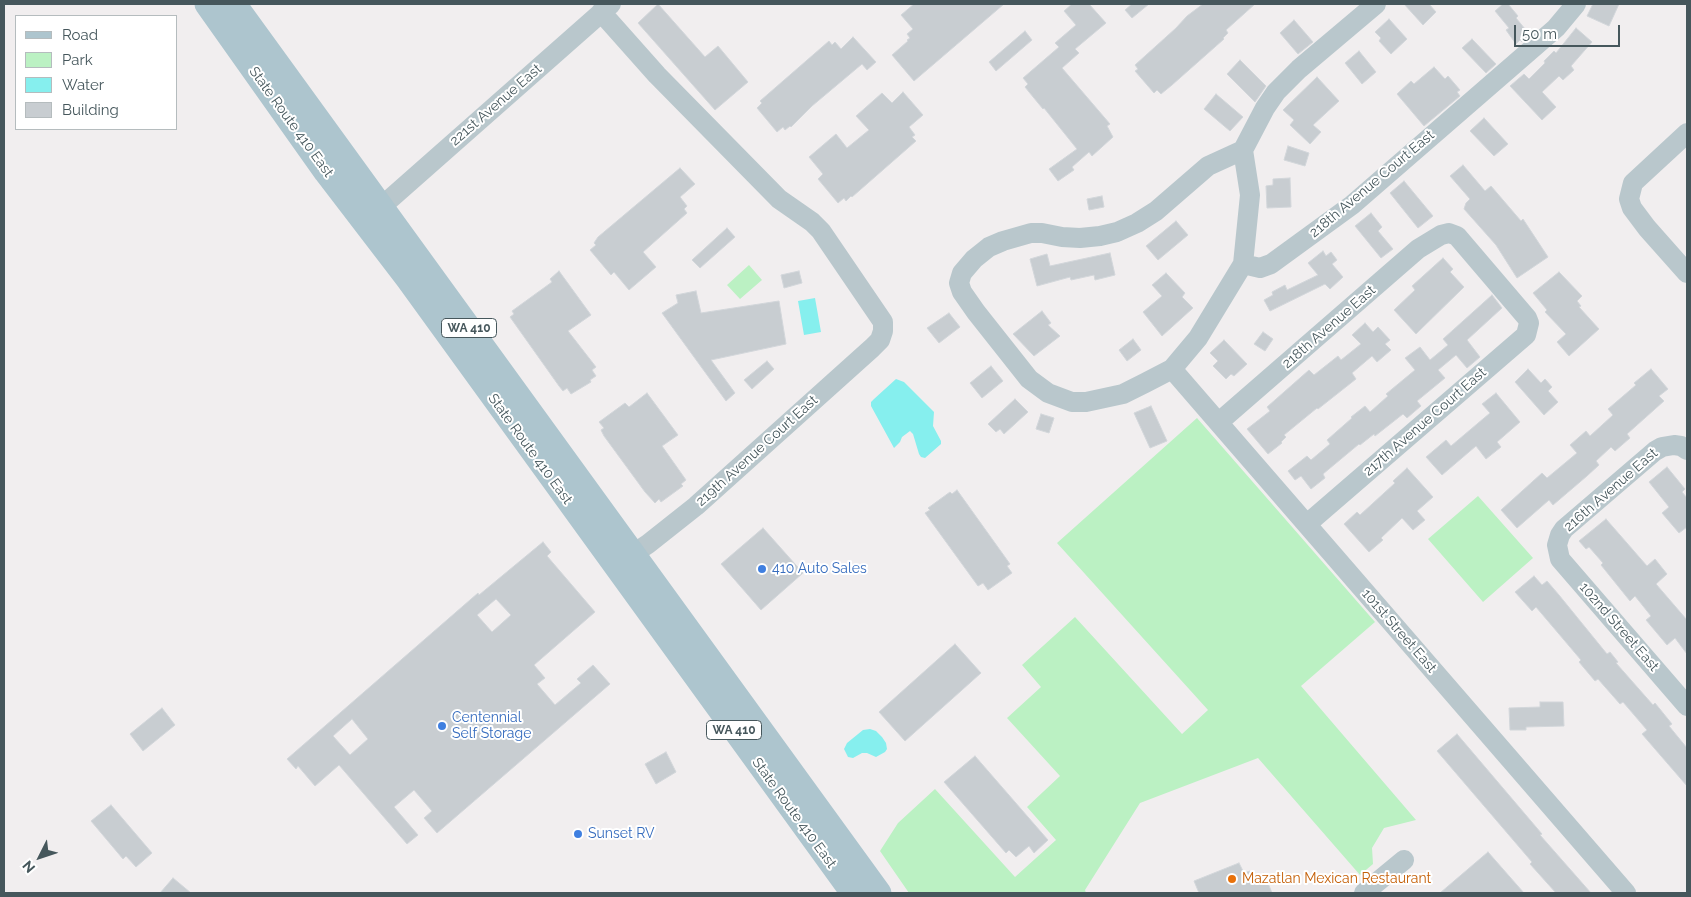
<!DOCTYPE html>
<html>
<head>
<meta charset="utf-8">
<style>
  body { margin:0 }
  #map { position:relative; width:1691px; height:897px; overflow:hidden; background:#f1eeef; font-family:Raleway,sans-serif }
  canvas { display:block }
  .frame { position:absolute; inset:0; border:5px solid #46575c; pointer-events:none }
  .legend { position:absolute; left:15px; top:15px; width:162px; height:115px; box-sizing:border-box; background:#fff; border:1px solid #b5bcbe; margin:0; padding:6px 9px; list-style:none; font-size:15px; color:#46575c }
  .legend li { display:flex; align-items:center; gap:10px; height:25px }
  .legend b { width:25px; border:1px solid #b5bcbe }
  .north { position:absolute; left:15px; top:832px; width:50px; height:50px; -webkit-text-stroke:4px #fff; paint-order:stroke; rotate:229deg; font-size:14px; font-weight:700; line-height:20px; text-align:center; color:#46575c }
  .north::after { content:''; display:block; margin:auto; width:18px; height:22px; background:#46575c; clip-path:polygon(50% 0,100% 100%,50% 72%,0 100%) }
  .scale { position:absolute; left:1514px; top:25px; width:106px; height:22px; box-sizing:border-box; border:2px solid #46575c; border-top:0; padding-left:6px; font-size:15px; line-height:18px; white-space:nowrap; color:#46575c; -webkit-text-stroke:4px #fff; paint-order:stroke }
</style>
</head>
<body>
<div id="map">
<canvas width="1691" height="897"></canvas>
<div class="frame"></div>
<ul class="legend">
<li><b style="height:6px;background:#adc5ce"></b>Road</li>
<li><b style="height:14px;background:#bbf1c3"></b>Park</li>
<li><b style="height:14px;background:#86efee"></b>Water</li>
<li><b style="height:14px;background:#c8cdd1"></b>Building</li>
</ul>
<div class="north">N</div>
<div class="scale">50 m</div>
</div>
<script>
const g = document.querySelector('canvas').getContext('2d');
g.lineJoin = 'round';
function fillPath(path, color) {
  g.fillStyle = color;
  g.fill(path, 'evenodd');
}
function shape(rows) {
  const path = new Path2D();
  for (const r of rows) {
    path.moveTo(r[0], r[1]);
    for (let i = 2; i < r.length; i += 2) path.lineTo(r[i], r[i + 1]);
  }
  return path;
}
function trace(path, color, width, dash) {
  g.strokeStyle = color;
  g.lineWidth = width;
  g.lineCap = dash ? 'butt' : 'round';
  g.setLineDash(dash || []);
  g.stroke(path);
}
function label(font, color, halo, rows, align = 'center') {
  g.font = font + ' Raleway,sans-serif';
  g.lineWidth = 4;
  g.setLineDash([]);
  g.textBaseline = 'middle';
  g.strokeStyle = halo;
  g.fillStyle = color;
  for (const [text, x, y, turn = 0] of rows) {
    g.save();
    g.translate(x, y);
    g.rotate((+turn || 0) * Math.PI / 180);
    g.textAlign = isNaN(turn) ? turn : align;
    if (halo) g.strokeText(text, 0, 0);
    g.fillText(text, 0, 0);
    g.restore();
  }
}
const green = shape([
  [749,265,762,280,740,299,727,285],
  [1197,418,1375,622,1301,686,1416,820,1384,828,1372,848,1373,864,1360,875,1258,758,1140,803,1085,890,1086,893,909,893,880,851,898,823,935,789,1015,877,1056,840,1027,807,1060,776,1007,718,1041,687,1022,665,1075,617,1182,734,1208,710,1057,543],
  [1478,496,1533,558,1483,602,1428,539]
]);
const water = shape([
  [815,298,821,332,804,335,798,301],
  [896,379,904,382,934,412,933,426,941,441,941,444,925,458,921,457,919,454,913,434,910,431,902,437,900,442,894,448,871,406,871,402,874,399],
  [870,729,876,731,882,737,886,743,887,749,885,752,876,757,867,753,862,753,853,758,848,757,844,749,847,743,863,730]
]);
const building = shape([
  [658,4,705,57,718,46,748,82,715,110,638,23,658,4],
  [914,4,1004,4,914,81,892,55,908,41,907,40,910,38,907,34,913,29,901,15,914,4],
  [1072,4,1089,4,1106,23,1075,49,1079,53,1062,68,1110,124,1107,126,1113,137,1092,156,1089,152,1072,167,1074,170,1058,181,1049,169,1077,149,1044,108,1043,109,1029,92,1025,87,1028,84,1023,78,1059,47,1055,43,1076,25,1064,11,1072,4],
  [1132,4,1149,4,1132,18,1125,10,1132,4],
  [1203,4,1255,4,1226,30,1228,33,1223,38,1224,39,1172,85,1161,94,1157,90,1154,93,1135,71,1138,69,1135,65,1176,28,1187,16,1203,4],
  [1404,4,1429,4,1436,12,1423,25,1404,4],
  [1503,4,1508,4,1518,16,1516,18,1530,35,1522,42,1520,40,1516,44,1506,30,1509,28,1495,11,1503,4],
  [1593,4,1619,4,1609,26,1587,16,1593,4],
  [1389,19,1407,39,1391,54,1379,41,1381,38,1375,32,1389,19],
  [1294,20,1313,42,1298,54,1280,33,1294,20],
  [1576,28,1592,42,1571,66,1574,70,1563,80,1559,76,1542,92,1556,107,1542,120,1510,86,1524,74,1529,79,1545,63,1544,61,1554,51,1556,53,1576,28],
  [1025,31,1032,40,996,71,989,62,1025,31],
  [853,37,876,62,867,70,862,64,812,106,791,127,790,126,785,130,783,127,777,132,757,108,762,103,760,101,829,41,832,45,835,42,841,49,853,37],
  [1472,39,1496,64,1486,73,1462,48,1472,39],
  [1359,51,1376,72,1362,84,1345,63,1359,51],
  [1240,60,1266,86,1255,102,1227,74,1240,60],
  [1434,67,1445,79,1448,76,1460,90,1457,92,1460,96,1424,126,1397,94,1411,81,1414,84,1434,67],
  [1317,77,1339,101,1313,125,1321,132,1310,144,1290,125,1294,120,1283,110,1317,77],
  [903,92,923,115,909,127,915,135,912,137,916,141,852,197,851,196,846,201,844,198,838,203,818,179,823,174,809,157,836,134,847,148,869,130,856,116,882,93,892,103,903,92],
  [1216,94,1243,117,1230,131,1204,109,1216,94],
  [1484,118,1508,144,1494,156,1470,131,1484,118],
  [1288,146,1309,153,1305,166,1284,160,1288,146],
  [1463,165,1485,191,1491,186,1521,221,1523,219,1548,257,1517,278,1496,245,1464,209,1466,203,1470,199,1450,176,1463,165],
  [680,168,695,184,680,197,687,206,684,209,687,213,643,252,656,267,629,290,614,272,611,275,590,250,596,245,594,243,598,237,680,168],
  [1290,178,1291,207,1267,208,1266,186,1273,185,1273,179,1290,178],
  [1404,181,1433,216,1418,228,1390,193,1404,181],
  [1102,196,1104,207,1089,210,1087,199,1102,196],
  [1371,213,1382,227,1378,231,1393,249,1381,258,1355,226,1371,213],
  [1176,221,1188,235,1158,260,1146,246,1176,221],
  [727,228,735,237,700,268,692,260,727,228],
  [1323,251,1326,256,1331,252,1337,260,1332,264,1343,277,1330,289,1325,284,1270,311,1264,300,1273,295,1272,292,1285,285,1287,290,1318,275,1308,263,1323,251],
  [1110,253,1115,275,1095,280,1094,275,1071,280,1070,277,1037,286,1030,259,1047,254,1050,266,1110,253],
  [1443,258,1453,269,1450,272,1464,287,1416,334,1394,310,1415,290,1412,286,1443,258],
  [559,271,591,315,568,331,596,367,592,370,596,376,590,380,591,382,571,394,567,388,563,391,559,386,510,317,514,314,512,311,552,282,550,279,559,271],
  [799,271,802,283,784,288,781,275,799,271],
  [1559,272,1582,296,1577,301,1581,306,1579,307,1599,329,1569,356,1557,342,1566,334,1545,312,1547,310,1533,293,1559,272],
  [1166,273,1185,293,1182,297,1193,308,1162,336,1143,312,1162,296,1152,285,1166,273],
  [696,291,701,313,779,301,786,344,711,360,735,393,726,401,662,313,678,303,676,295,696,291],
  [1492,295,1502,308,1467,340,1480,357,1467,368,1456,355,1438,370,1445,378,1417,401,1421,406,1407,418,1403,414,1375,436,1374,434,1360,445,1359,444,1323,474,1325,478,1311,489,1301,476,1295,480,1288,471,1307,456,1311,460,1330,444,1327,440,1352,418,1351,417,1365,406,1370,412,1388,396,1386,394,1415,370,1405,358,1420,347,1430,360,1448,345,1443,339,1492,295],
  [1042,311,1051,323,1048,325,1060,336,1034,356,1013,334,1042,311],
  [949,313,960,327,939,343,927,328,949,313],
  [1365,323,1373,332,1378,327,1390,340,1385,344,1391,350,1377,362,1372,356,1352,373,1356,379,1318,409,1317,408,1284,435,1286,437,1281,442,1282,443,1268,454,1247,429,1270,411,1267,407,1309,370,1314,375,1338,356,1341,360,1361,344,1352,335,1365,323],
  [1263,332,1273,339,1265,351,1254,344,1263,332],
  [1133,339,1141,350,1127,361,1119,350,1133,339],
  [1224,340,1247,364,1234,376,1231,374,1226,379,1213,366,1218,361,1210,353,1224,340],
  [767,361,774,369,752,389,744,380,767,361],
  [991,366,1003,381,982,398,970,383,991,366],
  [1528,369,1541,383,1545,379,1552,387,1548,391,1558,402,1544,415,1515,382,1528,369],
  [1651,369,1668,389,1659,396,1664,401,1627,434,1630,438,1615,451,1611,447,1596,461,1599,465,1587,476,1553,505,1549,500,1517,528,1501,510,1542,473,1547,478,1577,453,1570,445,1586,431,1590,436,1613,415,1608,409,1636,385,1634,383,1651,369],
  [647,393,678,435,662,446,686,480,681,484,683,486,661,502,659,499,655,503,645,492,604,436,601,430,604,428,599,422,625,403,629,407,647,393],
  [1496,393,1520,422,1497,442,1501,447,1486,459,1476,446,1442,475,1426,457,1446,440,1451,446,1490,413,1482,404,1496,393],
  [1015,399,1028,412,1004,434,1000,429,996,432,988,424,1015,399],
  [1151,406,1167,441,1150,448,1134,413,1151,406],
  [1041,414,1054,418,1049,433,1036,429,1041,414],
  [1667,467,1685,489,1682,492,1687,498,1687,527,1679,533,1662,513,1669,507,1649,482,1667,467],
  [1407,468,1433,497,1417,511,1425,520,1413,530,1402,518,1381,538,1383,540,1369,552,1344,524,1357,512,1360,515,1395,483,1393,481,1407,468],
  [957,490,1010,564,1007,566,1012,573,988,590,983,583,978,586,925,513,930,510,928,508,950,492,952,494,957,490],
  [1606,519,1647,566,1655,559,1667,574,1656,584,1687,620,1687,654,1675,638,1667,645,1646,620,1651,616,1635,596,1630,601,1601,565,1603,563,1589,547,1586,549,1579,541,1606,519],
  [763,528,803,573,761,610,721,564,763,528],
  [543,542,551,552,547,556,595,612,534,665,545,678,537,684,555,705,581,683,577,679,593,665,610,684,437,833,424,818,432,811,414,790,394,807,418,835,407,844,339,765,315,786,298,766,296,769,287,759,478,593,479,595,543,542],
  [496,599,511,615,492,632,477,615,496,599],
  [352,719,368,739,350,755,333,736,352,719],
  [1534,576,1542,585,1547,581,1559,595,1607,654,1610,652,1618,662,1616,663,1653,705,1655,703,1672,724,1669,726,1687,748,1687,786,1642,734,1647,730,1623,702,1620,704,1598,679,1595,681,1579,662,1581,660,1536,607,1532,611,1515,592,1534,576],
  [955,644,981,673,905,741,879,712,955,644],
  [1540,702,1563,702,1564,726,1526,727,1526,730,1510,730,1509,708,1540,707,1540,702],
  [162,708,175,725,143,751,130,734,162,708],
  [1457,734,1542,834,1540,835,1591,893,1556,893,1530,864,1532,862,1437,751,1457,734],
  [666,752,676,772,656,784,645,764,666,752],
  [975,756,1048,840,1034,853,1029,846,1016,857,1009,850,1006,853,944,782,975,756],
  [111,805,152,853,136,867,126,856,123,859,91,821,111,805],
  [1488,852,1524,893,1440,893,1488,852],
  [1239,863,1244,873,1250,871,1253,878,1264,873,1272,893,1199,893,1194,881,1239,863],
  [173,878,191,893,160,893,173,878]
]);
const minor = shape([
  [601,12,657,75,779,199,812,222,821,231,883,322,883,331,880,340,872,348,696,506,648,544,621,562],
  [1687,133,1633,183,1629,199,1632,208,1647,228,1687,273],
  [1243,150,1250,195,1243,264,1198,338,1172,369,1145,383,1123,394,1086,402,1072,402,1048,393,1029,379,976,312,962,292,959,283,962,273,974,259,989,247,1003,241,1031,233,1042,233,1062,237,1080,238,1100,236,1117,232,1137,223,1156,211,1208,166,1243,150,1265,108,1276,92,1299,69,1376,4],
  [381,207,611,4],
  [1243,264,1260,268,1271,264,1352,205,1556,28,1576,4],
  [1172,369,1626,893],
  [1219,422,1418,249,1441,235,1449,233,1457,236,1527,318,1529,323,1526,335,1307,524],
  [1687,450,1681,446,1674,445,1662,447,1655,451,1564,529,1560,535,1557,545,1560,559,1687,706],
  [1364,893,1404,860]
]);
const major = shape([
  [207,4,326,172,408,279,853,893],
  [234,4,879,893]
]);
const markers = [
  [762,569,5,"#3f7fe0"],
  [442,726,5,"#3f7fe0"],
  [578,834,5,"#3f7fe0"],
  [1232,879,5,"#e8710a"]
];
const shields = [
  [469,328,55],
  [734,730,55]
];
const shieldNames = [
  ["WA 410",469,328],
  ["WA 410",734,730]
];
const streetNames = [
  ["221st Avenue East",496,105,-41],
  ["State Route 410 East",291,122,54],
  ["218th Avenue Court East",1372,184,-40],
  ["218th Avenue East",1329,327,-41],
  ["217th Avenue Court East",1425,422,-41],
  ["State Route 410 East",530,449,54],
  ["219th Avenue Court East",757,451,-42],
  ["216th Avenue East",1611,490,-41],
  ["102nd Street East",1619,627,49],
  ["101st Street East",1399,631,49],
  ["State Route 410 East",794,813,54]
];
const shopNames = [
  ["410 Auto Sales",772,569],
  ["Centennial",452,718],
  ["Self Storage",452,734],
  ["Sunset RV",588,834]
];
const foodNames = [
  ["Mazatlan Mexican Restaurant",1242,879]
];
fillPath(green, '#bbf1c3');
fillPath(water, '#86efee');
fillPath(building, '#c8cdd1');
trace(building, '#d2d6da', 1);
trace(minor, '#b9c7cc', 20);
trace(major, '#adc5ce', 25);
for (const [x, y, r, color] of markers) {
  const dot = new Path2D();
  dot.arc(x, y, r, 0, 2 * Math.PI);
  g.fillStyle = color;
  g.fill(dot);
  trace(dot, '#fff', 2);
}
for (const [x, y, w] of shields) {
  const box = new Path2D();
  box.roundRect(x - w / 2, y - 9.5, w, 19, 4);
  g.fillStyle = '#fff';
  g.fill(box);
  trace(box, '#46575c', 1);
}
label('bold 12px', '#46575c', null, shieldNames);
label('14px', '#46575c', '#fff', streetNames);
label('14px', '#366cbe', '#fff', shopNames, 'left');
label('14px', '#c56008', '#fff', foodNames, 'left');
</script>
</body>
</html>
